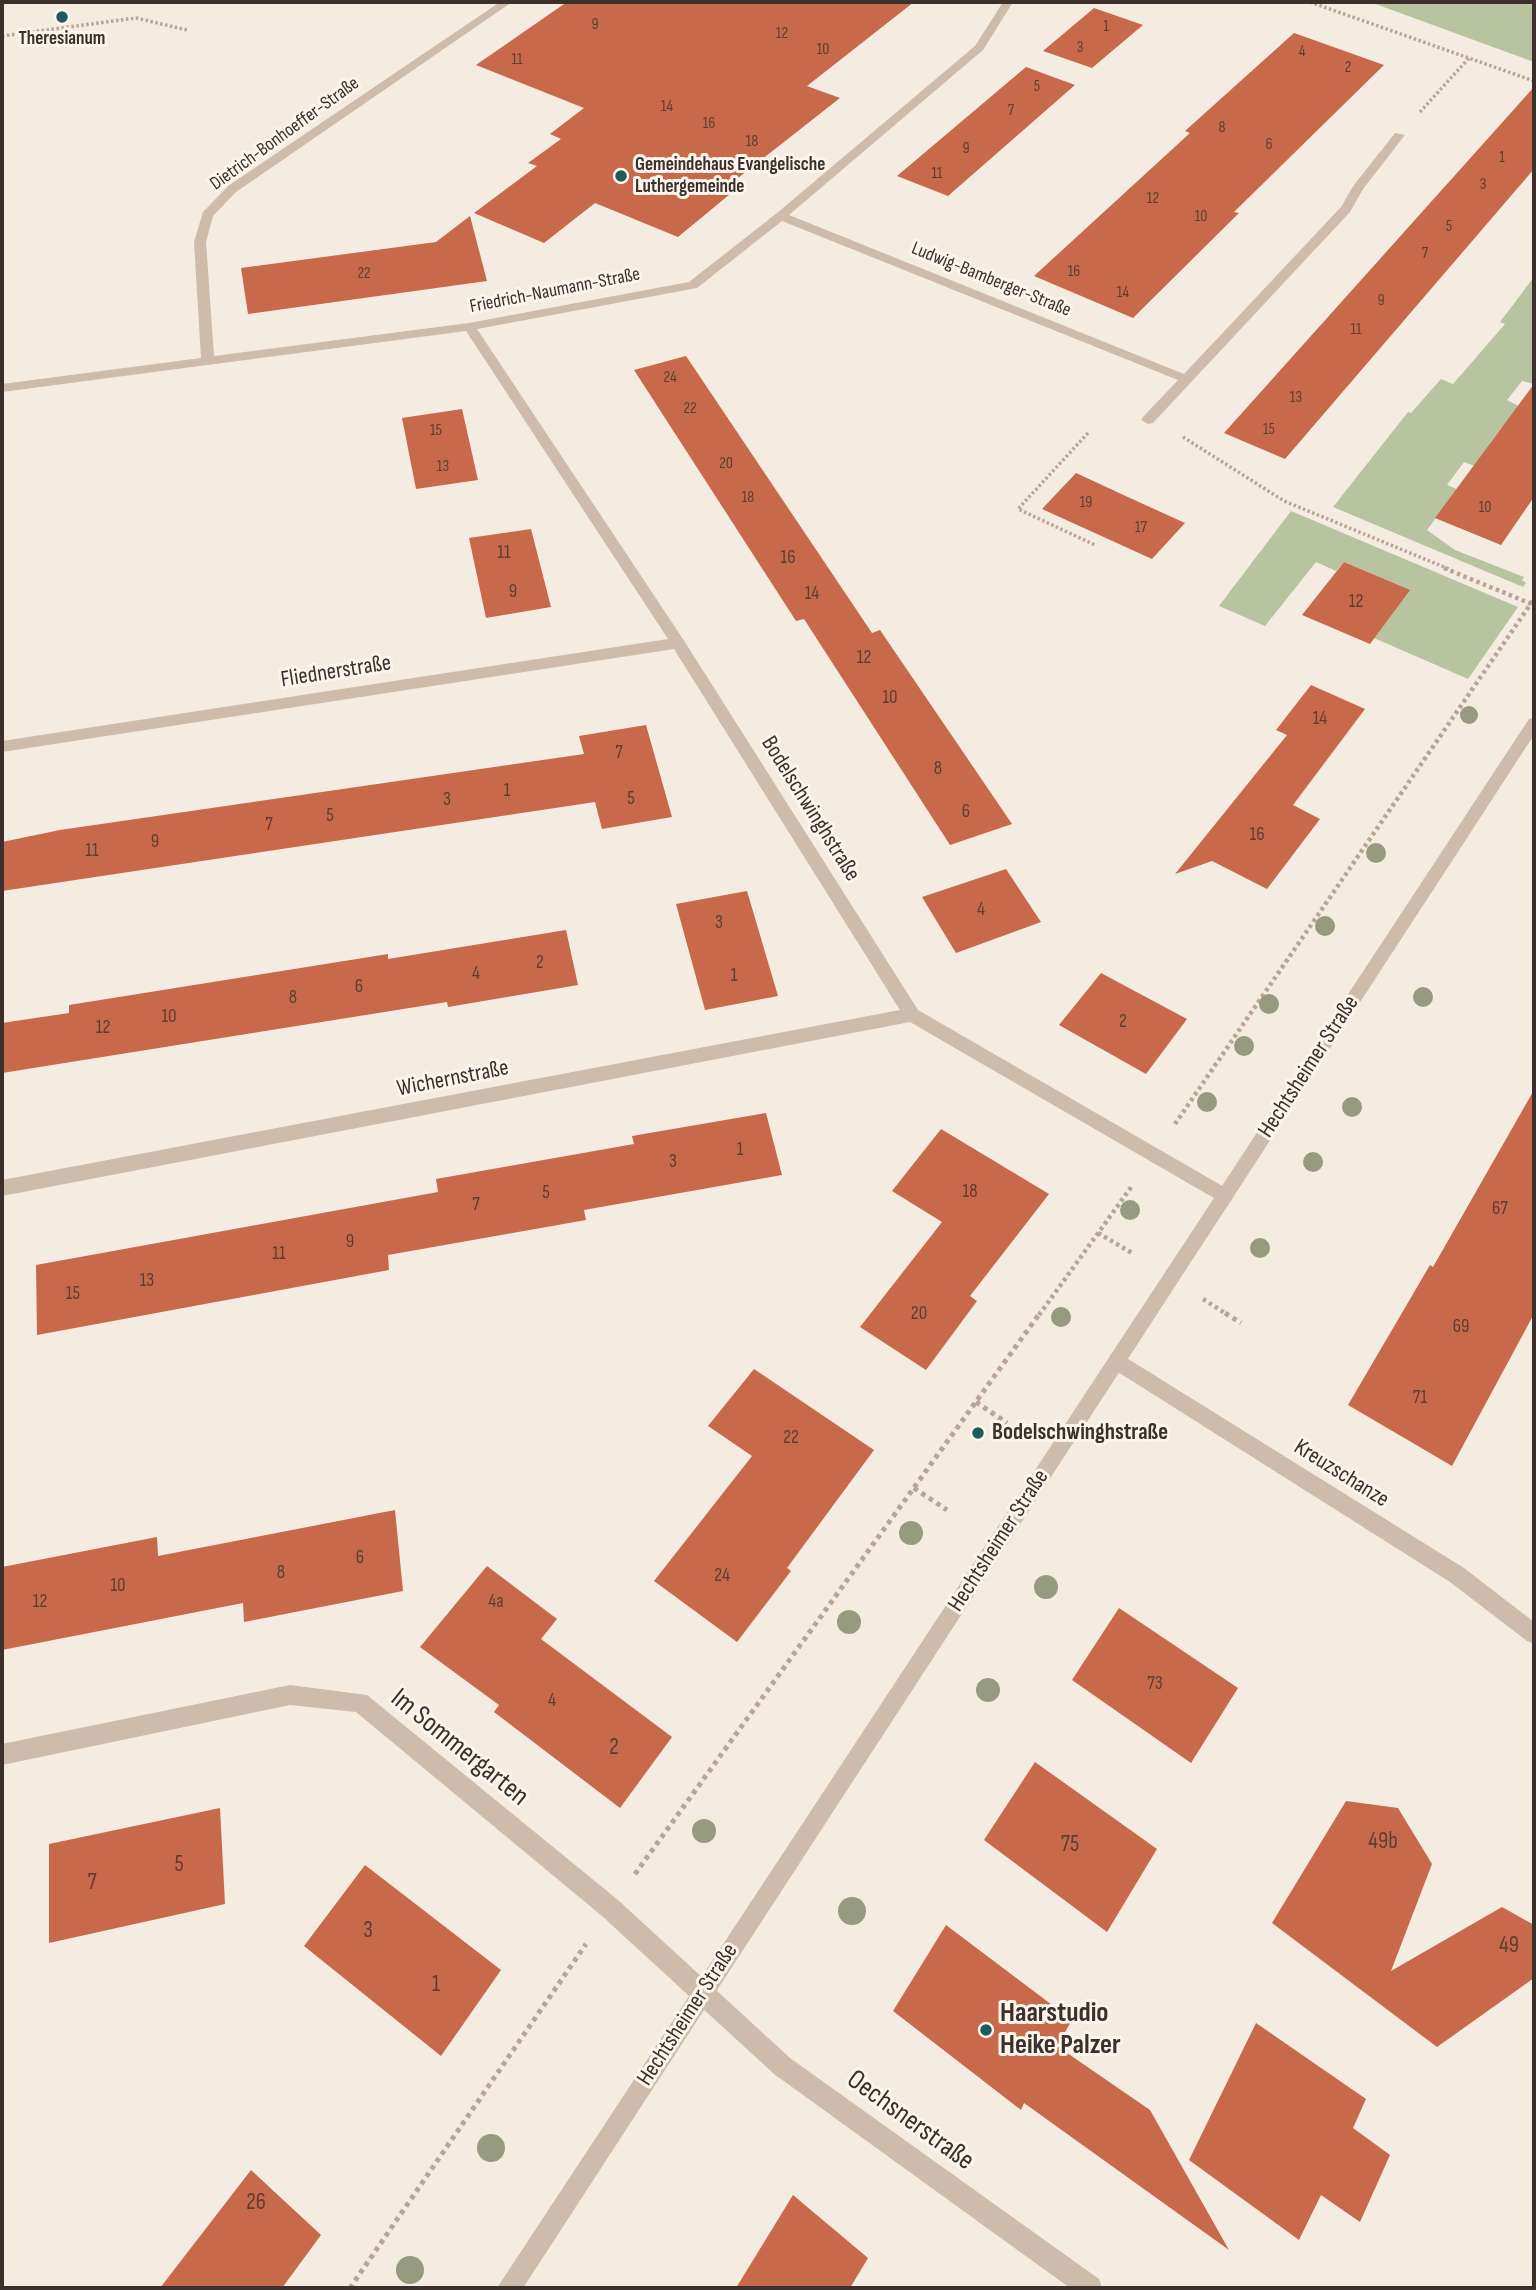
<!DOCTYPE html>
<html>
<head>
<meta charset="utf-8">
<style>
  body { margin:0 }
  #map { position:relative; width:1536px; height:2290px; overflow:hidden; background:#f4ebe1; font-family:"Sofia Sans Condensed",sans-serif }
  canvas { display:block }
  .frame { position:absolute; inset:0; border:4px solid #3b302b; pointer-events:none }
</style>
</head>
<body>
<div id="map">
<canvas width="1536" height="2290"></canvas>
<div class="frame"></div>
</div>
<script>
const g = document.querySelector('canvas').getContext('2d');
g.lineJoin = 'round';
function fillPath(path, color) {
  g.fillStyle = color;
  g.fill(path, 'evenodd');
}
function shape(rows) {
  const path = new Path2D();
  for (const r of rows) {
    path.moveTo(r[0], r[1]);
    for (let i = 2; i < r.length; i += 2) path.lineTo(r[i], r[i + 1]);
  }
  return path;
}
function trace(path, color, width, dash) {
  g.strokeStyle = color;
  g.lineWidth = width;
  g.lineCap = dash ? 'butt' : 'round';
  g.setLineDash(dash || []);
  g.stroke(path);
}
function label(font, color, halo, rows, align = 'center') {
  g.font = font + ' "Sofia Sans Condensed",sans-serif';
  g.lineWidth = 6;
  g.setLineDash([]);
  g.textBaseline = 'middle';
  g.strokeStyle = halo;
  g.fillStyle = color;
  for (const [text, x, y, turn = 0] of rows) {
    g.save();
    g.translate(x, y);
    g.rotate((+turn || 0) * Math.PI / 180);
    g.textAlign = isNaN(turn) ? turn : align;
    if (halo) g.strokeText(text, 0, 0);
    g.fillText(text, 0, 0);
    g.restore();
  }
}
const green = shape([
  [1370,2,1534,2,1534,62],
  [1534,277,1534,384,1522,381,1507,400,1519,406,1490,443,1534,461,1534,494,1508,484,1511,480,1464,462,1447,485,1457,489,1427,530,1455,550,1524,577,1522,580,1526,583,1523,587,1333,507,1408,412,1411,413,1441,379,1453,384,1505,324,1500,322],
  [1291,511,1518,607,1468,679,1374,638,1409,590,1344,562,1336,571,1316,562,1265,626,1219,606]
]);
const building = shape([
  [567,2,914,2,807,86,840,98,733,182,741,185,678,237,595,203,544,243,474,213,537,166,528,163,561,139,550,134,584,108,476,65],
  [1094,8,1143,25,1092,68,1043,51],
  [1294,33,1384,65,1234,212,1239,213,1133,318,1034,276,1190,133,1185,131],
  [1026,67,1075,85,948,196,897,176],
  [1534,87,1534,169,1285,459,1224,433],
  [470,216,487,281,248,314,241,268,436,242],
  [686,356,872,633,880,630,1012,824,950,845,804,619,796,621,634,370],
  [1534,384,1534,497,1501,545,1435,518],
  [462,409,478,480,416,489,402,418],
  [1076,473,1130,498,1185,523,1152,559,1042,509],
  [531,529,551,607,486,618,469,538],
  [1344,562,1410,590,1370,644,1302,615],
  [1311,685,1365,709,1293,805,1320,819,1267,889,1212,861,1175,874,1287,735,1276,730],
  [646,725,672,817,602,829,595,802,2,891,2,842,60,830,584,754,579,736],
  [1006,869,1041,922,956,953,922,897],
  [747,891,778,996,705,1010,676,904],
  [566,930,578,985,448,1007,447,1002,2,1073,2,1023,69,1013,69,1005,388,954,388,959],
  [1101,973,1187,1019,1146,1074,1059,1025],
  [1534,1090,1534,1314,1452,1466,1348,1405,1430,1265,1433,1267],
  [766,1113,782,1175,584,1210,586,1220,388,1255,389,1270,37,1335,36,1265,438,1192,436,1179,634,1144,632,1136],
  [941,1129,1049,1194,970,1296,977,1301,926,1370,860,1327,942,1222,892,1191],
  [754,1369,874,1450,787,1568,791,1571,737,1642,654,1581,752,1456,708,1426],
  [395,1510,403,1591,244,1622,243,1603,2,1650,2,1567,157,1537,158,1556],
  [487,1566,557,1619,541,1639,672,1737,620,1808,494,1712,499,1705,420,1647],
  [1119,1608,1238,1688,1191,1763,1072,1680],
  [1035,1762,1157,1849,1107,1932,984,1840],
  [1346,1801,1398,1808,1432,1864,1391,1971,1502,1907,1534,1925,1534,1978,1437,2047,1272,1923],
  [220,1808,225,1904,49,1943,49,1844],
  [365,1865,501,1970,441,2056,304,1946],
  [946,1925,1072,2020,1057,2046,1150,2110,1229,2250,1024,2103,1021,2110,893,2011],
  [1256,2023,1366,2099,1353,2128,1390,2155,1360,2222,1321,2195,1299,2240,1189,2160],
  [251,2170,321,2235,282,2288,160,2288],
  [793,2195,868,2258,850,2288,736,2288]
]);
const pathFar2 = shape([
  [1310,2,1534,81],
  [2,36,136,18,187,30],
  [1420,112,1469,58],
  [1088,433,1018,509,1095,545],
  [1183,437,1284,501,1449,569]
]);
const pathFar1 = shape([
  [1444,568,1534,605],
  [1175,1124,1534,599],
  [1098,1233,1132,1253],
  [1203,1299,1228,1315],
  [1039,1315,1132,1186]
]);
const path = shape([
  [1225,1313,1241,1323],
  [976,1402,1007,1423],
  [914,1488,947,1510],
  [635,1874,1040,1313],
  [350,2288,586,1944]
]);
const minor = shape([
  [500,2,512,2,236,192,213,216,206,242,214,356,469,323,689,282,777,213,975,46,1003,2,1013,2,983,50,789,215,1184,374,1341,207,1354,185,1395,133,1405,135,1363,189,1350,212,1153,423,1148,424,1141,420,1143,417,1178,380,782,221,697,288,477,329,683,639,918,1010,1231,1191,1234,1196,1231,1201,1225,1204,1219,1201,910,1022,2,1196,2,1180,900,1010,674,649,2,752,2,741,668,639,466,331,2,392,2,384,201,358,194,242,203,212,228,186,500,2],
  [1117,1352,1464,1568,1534,1622,1534,1644,1527,1641,1450,1582,1110,1367,1108,1361,1110,1355,1117,1352],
  [290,1685,367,1695,618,1900,790,2058,1099,2279,1102,2288,1070,2288,774,2074,602,1916,356,1712,290,1705,2,1765,2,1744,290,1685]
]);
const tertiary = shape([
  [1534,718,1534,735,523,2288,497,2288,1529,719,1534,718]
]);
const trees = [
  [1469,715,9],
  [1376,853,10],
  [1325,926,10],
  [1423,997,10],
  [1269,1004,10],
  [1244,1046,10],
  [1207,1102,10],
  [1352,1107,10],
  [1313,1162,10],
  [1130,1210,10],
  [1260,1248,10],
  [1061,1317,10],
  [911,1533,12],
  [1046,1587,12],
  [849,1622,12],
  [988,1690,12],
  [704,1831,12],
  [852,1911,14],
  [491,2148,14],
  [410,2270,14]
];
const markers = [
  [62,17,7,"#1f5a5e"],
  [621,176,7,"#1f5a5e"],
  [978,1433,7,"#1f5a5e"],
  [986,2030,7,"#1f5a5e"]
];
const farNumbernames = [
  ["9",595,25],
  ["1",1106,27],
  ["12",782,34],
  ["3",1080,48],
  ["10",823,50],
  ["4",1302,52],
  ["11",517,60],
  ["2",1348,68],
  ["5",1037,87],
  ["14",667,107],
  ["7",1011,111],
  ["16",709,124],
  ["8",1222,128],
  ["18",752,142],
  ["6",1269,145],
  ["9",966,149],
  ["1",1502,158],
  ["11",937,174],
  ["3",1483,185],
  ["12",1153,199],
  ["10",1201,217],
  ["5",1449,227],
  ["7",1425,254],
  ["16",1074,272],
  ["22",364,274],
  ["14",1123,293],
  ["9",1381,301],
  ["11",1356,330],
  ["24",670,378],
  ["13",1296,398],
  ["22",690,409],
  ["15",1269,430],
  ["15",436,431],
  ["20",726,464],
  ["13",443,467],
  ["18",748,498],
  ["19",1086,503],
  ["10",1485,508],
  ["17",1141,528]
];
const farPoinames = [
  ["Theresianum",62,39],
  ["Gemeindehaus Evangelische",635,165,"left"],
  ["Luthergemeinde",635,187,"left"]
];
const farStreetnames = [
  ["Dietrich-Bonhoeffer-Straße",285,134,-36],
  ["Ludwig-Bamberger-Straße",991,280,22],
  ["Friedrich-Naumann-Straße",555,291,-11]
];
const numberNames = [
  ["11",504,553],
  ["16",788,558],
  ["9",513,592],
  ["14",812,594],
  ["12",1356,602],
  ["12",864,658],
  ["10",890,698],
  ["14",1320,719],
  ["7",619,753],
  ["8",938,769],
  ["1",507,791],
  ["5",631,799],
  ["3",447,800],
  ["6",966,812],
  ["5",330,816],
  ["7",269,825],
  ["16",1257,835],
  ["9",155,842],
  ["11",92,851],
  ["4",981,910],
  ["3",719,923],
  ["2",540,963],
  ["4",476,974],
  ["1",734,976],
  ["6",359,987],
  ["8",293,998],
  ["10",169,1017],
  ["2",1123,1022],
  ["12",103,1028],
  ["1",740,1150],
  ["3",673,1162],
  ["18",970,1192],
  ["5",546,1193],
  ["7",476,1205],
  ["67",1500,1209],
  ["9",350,1242],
  ["11",279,1254],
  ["13",147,1281],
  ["15",73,1294],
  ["20",919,1314],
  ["69",1461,1327],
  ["71",1420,1398],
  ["22",791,1438],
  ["6",360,1558],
  ["8",281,1573],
  ["24",722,1576],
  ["10",118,1586],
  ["12",40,1602],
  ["4a",496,1602],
  ["73",1155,1684],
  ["4",552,1701]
];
const streetNames = [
  ["Fliednerstraße",336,672,-9],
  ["Bodelschwinghstraße",810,809,58],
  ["Hechtsheimer Straße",1309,1067,-57],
  ["Wichernstraße",453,1079,-11],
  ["Kreuzschanze",1341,1474,32],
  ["Hechtsheimer Straße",999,1541,-57],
  ["Hechtsheimer Straße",688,2015,-57]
];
const poiNames = [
  ["Bodelschwinghstraße",992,1433]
];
const nearNumbernames = [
  ["2",614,1748],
  ["49b",1383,1842],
  ["75",1070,1845],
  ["5",179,1865],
  ["7",92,1883],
  ["3",368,1931],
  ["49",1509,1946],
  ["1",436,1985],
  ["26",256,2203]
];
const nearStreetnames = [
  ["Im Sommergarten",459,1748,39],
  ["Oechsnerstraße",910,2121,36]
];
const nearPoinames = [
  ["Haarstudio",1000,2014],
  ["Heike Palzer",1000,2046]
];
fillPath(green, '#b8c4a0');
fillPath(building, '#c8694b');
trace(pathFar2, '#b9a596', 3.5, [2.5, 2.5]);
trace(pathFar1, '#b9a596', 4.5, [3.5, 3.5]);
trace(path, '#b9a596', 5, [4.5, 4.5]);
fillPath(minor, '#cdbbac');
fillPath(tertiary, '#cdbbac');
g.fillStyle = '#969b7f';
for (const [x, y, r] of trees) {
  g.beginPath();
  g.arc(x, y, r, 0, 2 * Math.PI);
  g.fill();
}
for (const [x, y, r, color] of markers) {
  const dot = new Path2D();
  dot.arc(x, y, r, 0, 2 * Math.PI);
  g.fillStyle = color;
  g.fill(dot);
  trace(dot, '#fbf5ee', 2.5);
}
label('16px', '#5e3e33', null, farNumbernames);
label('bold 19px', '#3b302b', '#fbf5ee', farPoinames);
label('19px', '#3b302b', '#fbf5ee', farStreetnames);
label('19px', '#5e3e33', null, numberNames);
label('23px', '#3b302b', '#fbf5ee', streetNames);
label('bold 23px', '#3b302b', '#fbf5ee', poiNames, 'left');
label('23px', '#5e3e33', null, nearNumbernames);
label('28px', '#3b302b', '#fbf5ee', nearStreetnames);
label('bold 28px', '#3b302b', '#fbf5ee', nearPoinames, 'left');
</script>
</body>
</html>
